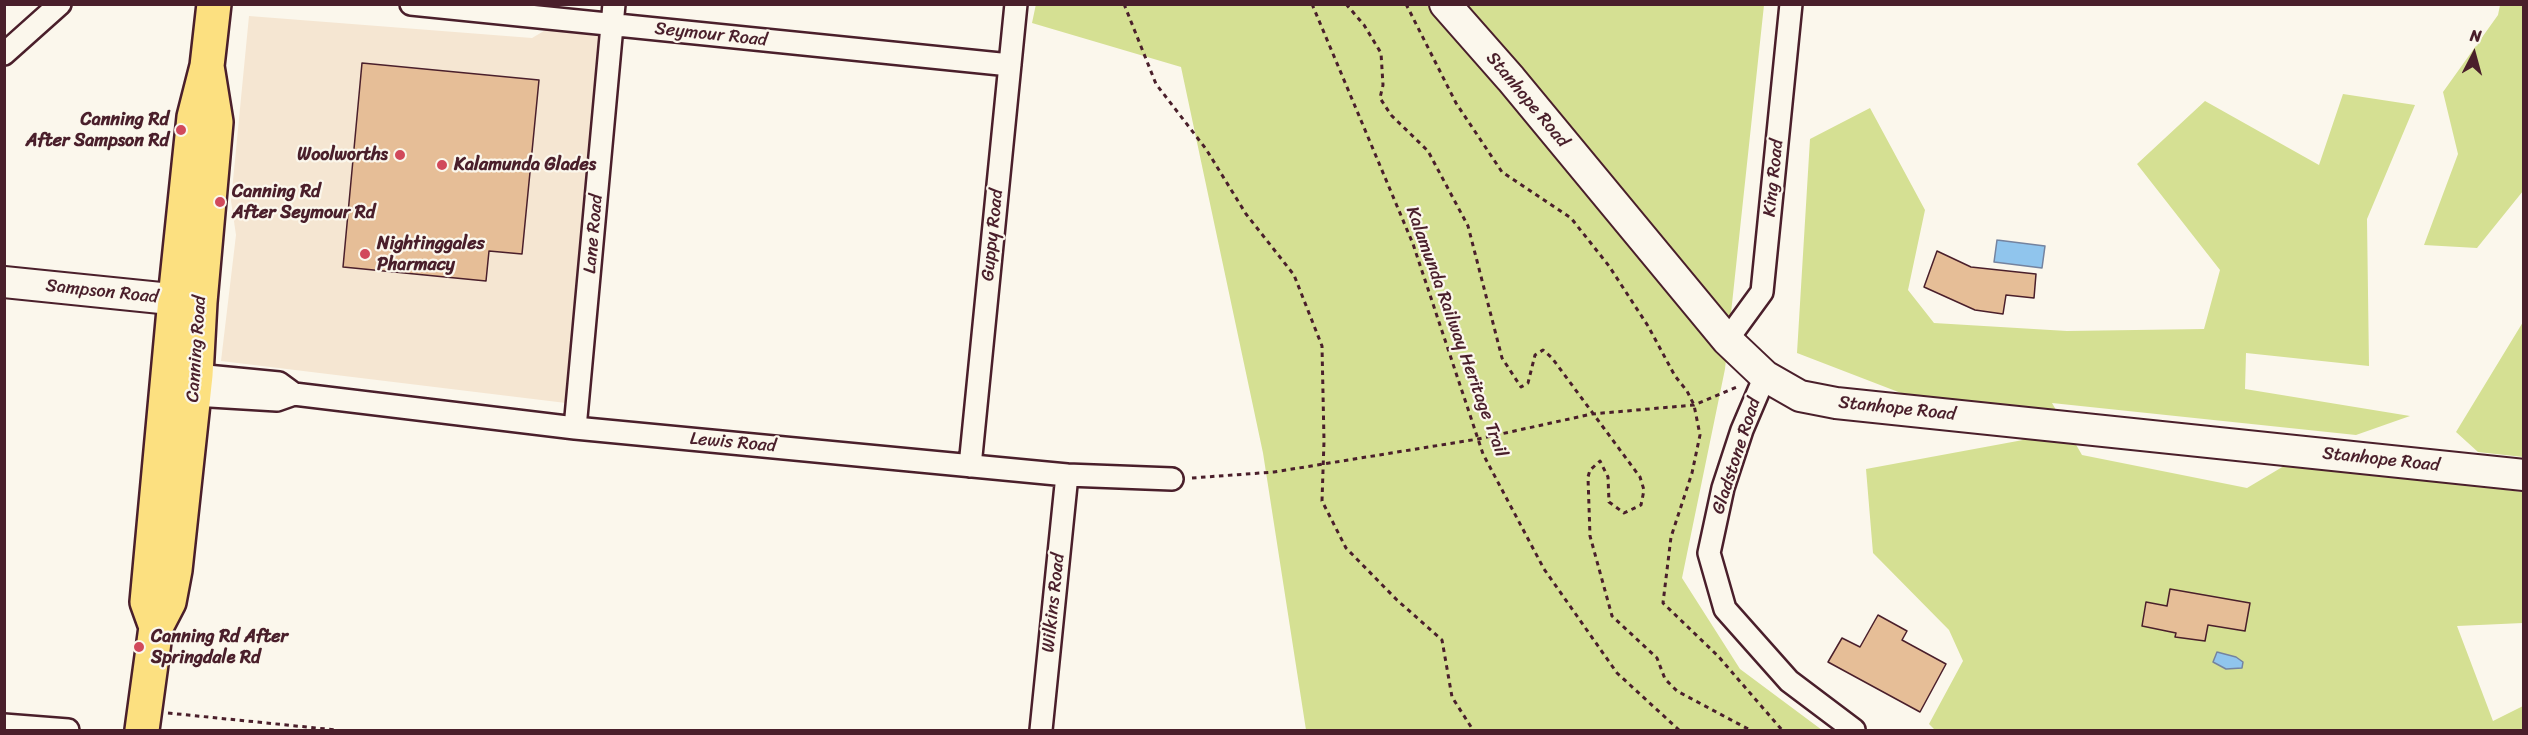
<!DOCTYPE html>
<html>
<head>
<meta charset="utf-8">
<style>
  body { margin:0 }
  #map { position:relative; width:2528px; height:735px; overflow:hidden; background:#fbf7ec; font-family:Sriracha,sans-serif }
  canvas { display:block }
  .frame { position:absolute; inset:0; border:6px solid #4a1f2b; pointer-events:none }
  .north { position:absolute; left:2444px; top:24px; width:60px; height:60px; -webkit-text-stroke:4px #fbf7ec; paint-order:stroke; rotate:6deg; font-size:16px; font-weight:700; line-height:24px; text-align:center; color:#4a1f2b }
  .north::after { content:''; display:block; margin:auto; width:21px; height:27px; background:#4a1f2b; clip-path:polygon(50% 0,100% 100%,50% 72%,0 100%) }
</style>
</head>
<body>
<div id="map">
<canvas width="2528" height="735"></canvas>
<div class="frame"></div>
<div class="north">N</div>
</div>
<script>
const g = document.querySelector('canvas').getContext('2d');
g.lineJoin = 'round';
function fillPath(path, color) {
  g.fillStyle = color;
  g.fill(path, 'evenodd');
}
function shape(rows) {
  const path = new Path2D();
  for (const r of rows) {
    path.moveTo(r[0], r[1]);
    for (let i = 2; i < r.length; i += 2) path.lineTo(r[i], r[i + 1]);
  }
  return path;
}
function trace(path, color, width, dash) {
  g.strokeStyle = color;
  g.lineWidth = width;
  g.lineCap = dash ? 'butt' : 'round';
  g.setLineDash(dash || []);
  g.stroke(path);
}
function label(font, color, halo, rows, align = 'center') {
  g.font = font + ' Sriracha,sans-serif';
  g.lineWidth = 4.5;
  g.setLineDash([]);
  g.textBaseline = 'middle';
  g.strokeStyle = halo;
  g.fillStyle = color;
  for (const [text, x, y, turn = 0] of rows) {
    g.save();
    g.translate(x, y);
    g.rotate((+turn || 0) * Math.PI / 180);
    g.textAlign = isNaN(turn) ? turn : align;
    if (halo) g.strokeText(text, 0, 0);
    g.fillText(text, 0, 0);
    g.restore();
  }
}
const built = shape([
  [249,16,532,38,549,28,604,32,566,403,221,361,236,235,231,201]
]);
const green = shape([
  [1036,4,1764,5,1725,369,1682,578,1740,669,1822,730,1306,730,1263,453,1181,67,1032,23],
  [2500,5,2523,5,2523,191,2477,248,2424,245,2458,154,2443,92,2498,15],
  [2343,94,2415,105,2367,219,2369,366,2246,353,2245,389,2410,416,2356,435,2052,403,2082,455,2247,488,2289,463,2523,492,2523,623,2457,626,2493,721,2523,706,2523,730,1935,730,1929,724,1963,661,1949,630,1873,553,1866,469,2023,440,1797,353,1810,139,1870,108,1925,210,1908,290,1934,323,2067,331,2204,329,2220,270,2137,164,2205,101,2319,165],
  [2523,322,2523,457,2478,452,2456,432]
]);
const water = shape([
  [1997,240,2045,246,2042,268,1994,262,1997,240],
  [2217,652,2236,657,2243,662,2242,668,2226,669,2213,662,2217,652]
]);
const building = shape([
  [362,63,539,80,522,254,489,251,486,281,343,267,362,63],
  [1937,251,1971,267,2036,274,2034,298,2006,295,2003,314,1975,310,1924,287,1937,251],
  [2170,589,2250,603,2245,631,2208,625,2205,641,2175,637,2176,633,2142,626,2146,602,2167,606,2170,589],
  [1878,615,1907,631,1902,640,1946,664,1920,712,1828,662,1842,638,1860,647,1878,615]
]);
const path = shape([
  [1124,4,1156,84,1206,149,1246,214,1294,275,1322,346,1324,441,1322,501,1346,548,1397,600,1442,640,1452,697,1473,730],
  [1312,4,1413,244,1483,454,1544,569,1617,673,1679,730],
  [1346,4,1364,25,1381,53,1383,85,1380,98,1391,115,1428,151,1468,226,1502,358,1521,387,1528,383,1535,355,1543,350,1552,358,1640,477,1644,490,1641,505,1624,513,1609,502,1608,477,1600,461,1590,470,1588,477,1590,536,1612,616,1657,658,1665,679,1677,691,1750,730],
  [1406,4,1456,103,1502,172,1571,218,1609,266,1648,326,1675,376,1687,391,1694,405,1700,435,1692,473,1671,537,1663,603,1718,656,1782,730],
  [1192,478,1274,472,1478,439,1592,414,1694,405,1739,386],
  [168,713,336,730]
]);
const street = shape([
  [411,4,1010,65],
  [4,54,60,4],
  [1727,340,1762,292,1791,4],
  [1765,376,1742,430,1723,488,1709,553,1725,609,1789,681,1854,730],
  [185,377,196,375,279,383,294,394,575,428,1067,475,1172,479],
  [184,390,194,395,277,400,294,394],
  [575,428,614,4],
  [970,466,1016,4],
  [4,725,68,730],
  [1041,730,1067,475]
]);
const secondary = shape([
  [1445,4,1511,79,1727,340,1765,376,1800,396,1836,403,2524,475],
  [4,282,200,302]
]);
const primary = shape([
  [156,627,147,602,175,299,194,117,207,66,214,4],
  [142,730,156,627,169,602,175,570,196,375,200,302,216,122,207,66]
]);
const markers = [
  [181,130,6,"#d1495b"],
  [400,155,6,"#d1495b"],
  [442,165,6,"#d1495b"],
  [220,202,6,"#d1495b"],
  [365,254,6,"#d1495b"],
  [139,647,6,"#d1495b"]
];
const streetNames = [
  ["Seymour Road",711,35,6],
  ["Stanhope Road",1527,100,50],
  ["King Road",1774,178,-84],
  ["Lane Road",594,234,-85],
  ["Guppy Road",993,235,-84],
  ["Sampson Road",102,292,6],
  ["Kalamunda Railway Heritage Trail",1456,332,70],
  ["Canning Road",197,349,-86],
  ["Stanhope Road",1897,409,6],
  ["Lewis Road",733,443,5],
  ["Gladstone Road",1737,456,-72],
  ["Stanhope Road",2381,460,6],
  ["Wilkins Road",1054,603,-84]
];
const poiNames = [
  ["Canning Rd",169,120,"right"],
  ["After Sampson Rd",169,141,"right"],
  ["Woolworths",388,155,"right"],
  ["Kalamunda Glades",454,165],
  ["Canning Rd",232,192],
  ["After Seymour Rd",232,213],
  ["Nightinggales",377,244],
  ["Pharmacy",377,265],
  ["Canning Rd After",151,637],
  ["Springdale Rd",151,658]
];
fillPath(built, '#f5e6d2');
fillPath(green, '#d5e093');
fillPath(water, '#90c5ed');
trace(water, '#74839f', 1.5);
fillPath(building, '#e6be97');
trace(building, '#4a1f2b', 1.5);
trace(street, '#4a1f2b', 26);
trace(secondary, '#4a1f2b', 34);
trace(primary, '#4a1f2b', 38);
trace(path, '#4a1f2b', 3, [4.5, 4.5]);
trace(street, '#fbf7ec', 21);
trace(secondary, '#fbf7ec', 30);
trace(primary, '#fce080', 33);
for (const [x, y, r, color] of markers) {
  const dot = new Path2D();
  dot.arc(x, y, r, 0, 2 * Math.PI);
  g.fillStyle = color;
  g.fill(dot);
  trace(dot, '#fbf7ec', 2);
}
label('18px', '#4a1f2b', '#fbf7ec', streetNames);
label('bold 18px', '#4a1f2b', '#fbf7ec', poiNames, 'left');
</script>
</body>
</html>
